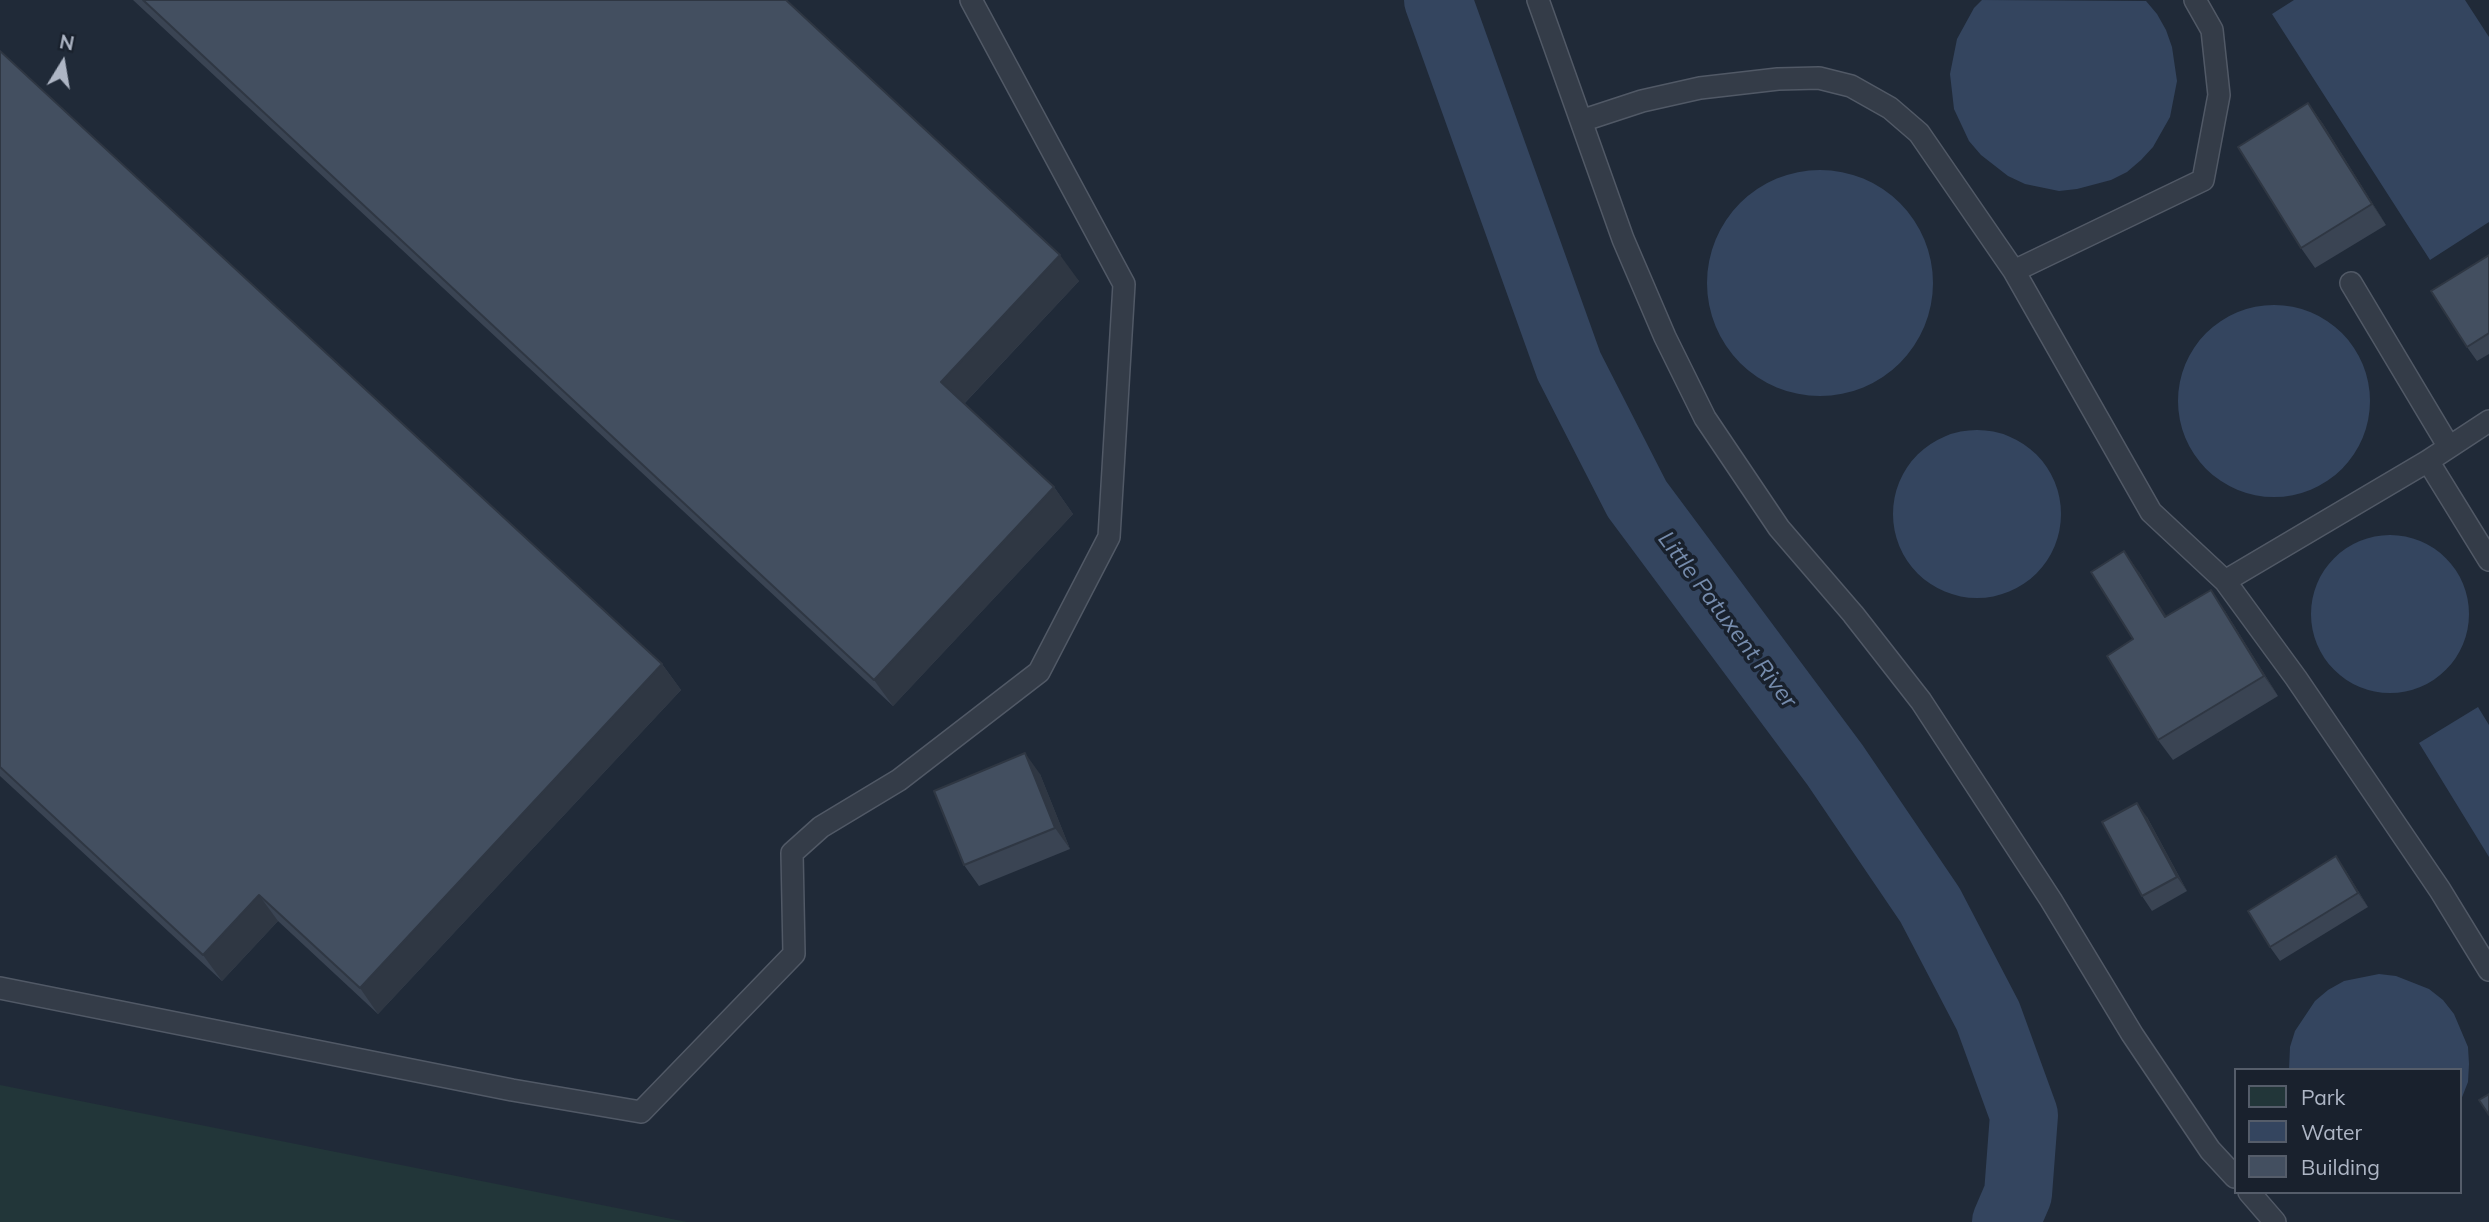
<!DOCTYPE html>
<html>
<head>
<meta charset="utf-8">
<style>
  body { margin:0 }
  #map { position:relative; width:2489px; height:1222px; overflow:hidden; background:#202a38; font-family:Mulish,sans-serif }
  canvas { display:block }
  .legend { position:absolute; left:2234px; top:1068px; width:228px; height:126px; box-sizing:border-box; background:#19212d; border:2px solid #555d6a; margin:0; padding:9px 12px; list-style:none; font-size:21px; color:#aeb6c5 }
  .legend li { display:flex; align-items:center; gap:14px; height:35px }
  .legend b { width:35px; border:2px solid #555d6a }
  .north { position:absolute; left:28px; top:28px; width:70px; height:70px; -webkit-text-stroke:5px #19212d; paint-order:stroke; rotate:11deg; font-size:19px; font-weight:700; line-height:28px; text-align:center; color:#aeb6c5 }
  .north::after { content:''; display:block; margin:auto; width:24px; height:32px; background:#aeb6c5; clip-path:polygon(50% 0,100% 100%,50% 72%,0 100%) }
</style>
</head>
<body>
<div id="map">
<canvas width="2489" height="1222"></canvas>
<ul class="legend">
<li><b style="height:19px;background:#223639"></b>Park</li>
<li><b style="height:19px;background:#34455f"></b>Water</li>
<li><b style="height:19px;background:#434f60"></b>Building</li>
</ul>
<div class="north">N</div>
</div>
<script>
const g = document.querySelector('canvas').getContext('2d');
g.lineJoin = 'round';
function fillPath(path, color) {
  g.fillStyle = color;
  g.fill(path, 'evenodd');
}
function shape(rows) {
  const path = new Path2D();
  for (const r of rows) {
    if (r.length === 3) {
      path.moveTo(r[0] + r[2], r[1]);
      path.arc(r[0], r[1], r[2], 0, 2 * Math.PI);
      continue;
    }
    path.moveTo(r[0], r[1]);
    for (let i = 2; i < r.length; i += 2) path.lineTo(r[i], r[i + 1]);
  }
  return path;
}
function trace(path, color, width, dash) {
  g.strokeStyle = color;
  g.lineWidth = width;
  g.lineCap = dash ? 'butt' : 'round';
  g.setLineDash(dash || []);
  g.stroke(path);
}
function label(font, color, halo, rows, align = 'center') {
  g.font = font + ' Mulish,sans-serif';
  g.lineWidth = 7;
  g.setLineDash([]);
  g.textBaseline = 'middle';
  g.strokeStyle = halo;
  g.fillStyle = color;
  for (const [text, x, y, turn = 0] of rows) {
    g.save();
    g.translate(x, y);
    g.rotate((+turn || 0) * Math.PI / 180);
    g.textAlign = isNaN(turn) ? turn : align;
    if (halo) g.strokeText(text, 0, 0);
    g.fillText(text, 0, 0);
    g.restore();
  }
}
const green = shape([
  [0,1085,687,1222,0,1222]
]);
const water = shape([
  [1982,0,2146,1,2157,14,2166,30,2172,47,2177,81,2170,117,2153,147,2141,160,2127,172,2111,180,2077,189,2059,191,2025,184,2008,176,1981,155,1969,141,1954,109,1950,74,1957,39,1974,8],
  [2294,0,2465,0,2489,37,2489,222,2430,260,2272,14],
  [1820,283,113],
  [2274,401,96],
  [1977,514,84],
  [2390,614,79],
  [2478,707,2489,725,2489,857,2419,743],
  [2379,974,2396,976,2429,989,2443,1000,2454,1014,2468,1047,2469,1064,2468,1082,2459,1105,2459,1070,2289,1070,2290,1047,2295,1031,2315,1001,2328,990,2344,981]
]);
const river = shape([
  [1438,0,1569,366,1637,499,1835,765,1930,905,1988,1016,2024,1115,2018,1194,2006,1222]
]);
const service = shape([
  [1538,0,1623,239,1665,337,1705,418,1779,528,1853,614,1921,701,2051,900,2132,1034,2210,1150,2235,1177],
  [1581,121,1642,101,1700,88,1778,79,1819,78,1851,86,1890,108,1919,133,2014,271,2151,512,2225,581,2428,461,2489,421],
  [2014,271,2203,180,2219,95,2212,30,2195,0],
  [2351,283,2449,447],
  [2428,461,2489,560],
  [2225,581,2296,678,2440,890,2489,970],
  [0,988,512,1090,641,1112,794,954,792,853,821,827,899,780,1039,672,1109,537,1124,284,971,0],
  [2249,1192,2275,1222]
]);
const wall = shape([
  [133,0,786,0,1079,281,964,404,1054,487,1073,514,893,706],
  [0,51,662,664,681,690,378,1014,278,921,222,981,0,776],
  [2308,103,2323,124,2386,225,2315,268,2301,248],
  [2489,255,2489,354,2477,361,2467,347],
  [2139,572,2166,617,2225,611,2278,696,2173,760,2158,740],
  [1040,774,1070,849,979,886,964,865],
  [2147,817,2187,891,2152,911,2142,896],
  [2346,871,2368,907,2280,961,2270,947]
]);
const shadedWall = shape([
  [2308,103,2323,124,2386,225,2372,204],
  [1060,255,1079,281,959,409,941,382],
  [1054,487,1073,514,893,706,874,680],
  [2124,551,2139,572,2180,638,2165,617],
  [2211,590,2225,611,2278,696,2264,676],
  [662,664,681,690,378,1014,360,988],
  [1025,753,1040,774,1070,849,1055,828],
  [2137,803,2147,817,2187,891,2177,877],
  [2336,856,2346,871,2368,907,2358,893],
  [259,895,278,921,222,981,203,955]
]);
const building = shape([
  [143,0,786,0,1060,255,941,382,1054,487,874,680,143,0],
  [0,51,662,664,360,988,259,895,203,955,0,767,0,51],
  [2308,103,2372,204,2301,248,2238,147,2308,103],
  [2489,255,2489,333,2467,347,2431,291,2489,255],
  [2124,551,2165,617,2211,590,2264,676,2158,740,2107,656,2133,639,2091,572,2124,551],
  [1025,753,1055,828,964,865,934,791,1025,753],
  [2137,803,2177,877,2142,896,2102,822,2137,803],
  [2336,856,2358,893,2270,947,2248,911,2336,856],
  [2489,1094,2489,1115,2479,1100,2489,1094]
]);
const waterNames = [
  ["Little Patuxent River",1727,620,53]
];
fillPath(green, '#223639');
fillPath(water, '#34455f');
trace(river, '#34455f', 68);
trace(service, '#515966', 24);
trace(service, '#343c48', 21);
fillPath(wall, '#3a4453');
fillPath(shadedWall, '#2f3743');
fillPath(building, '#434f60');
trace(building, '#2f3743', 2);
label('italic 23px', '#768cad', '#19212d', waterNames);
</script>
</body>
</html>
